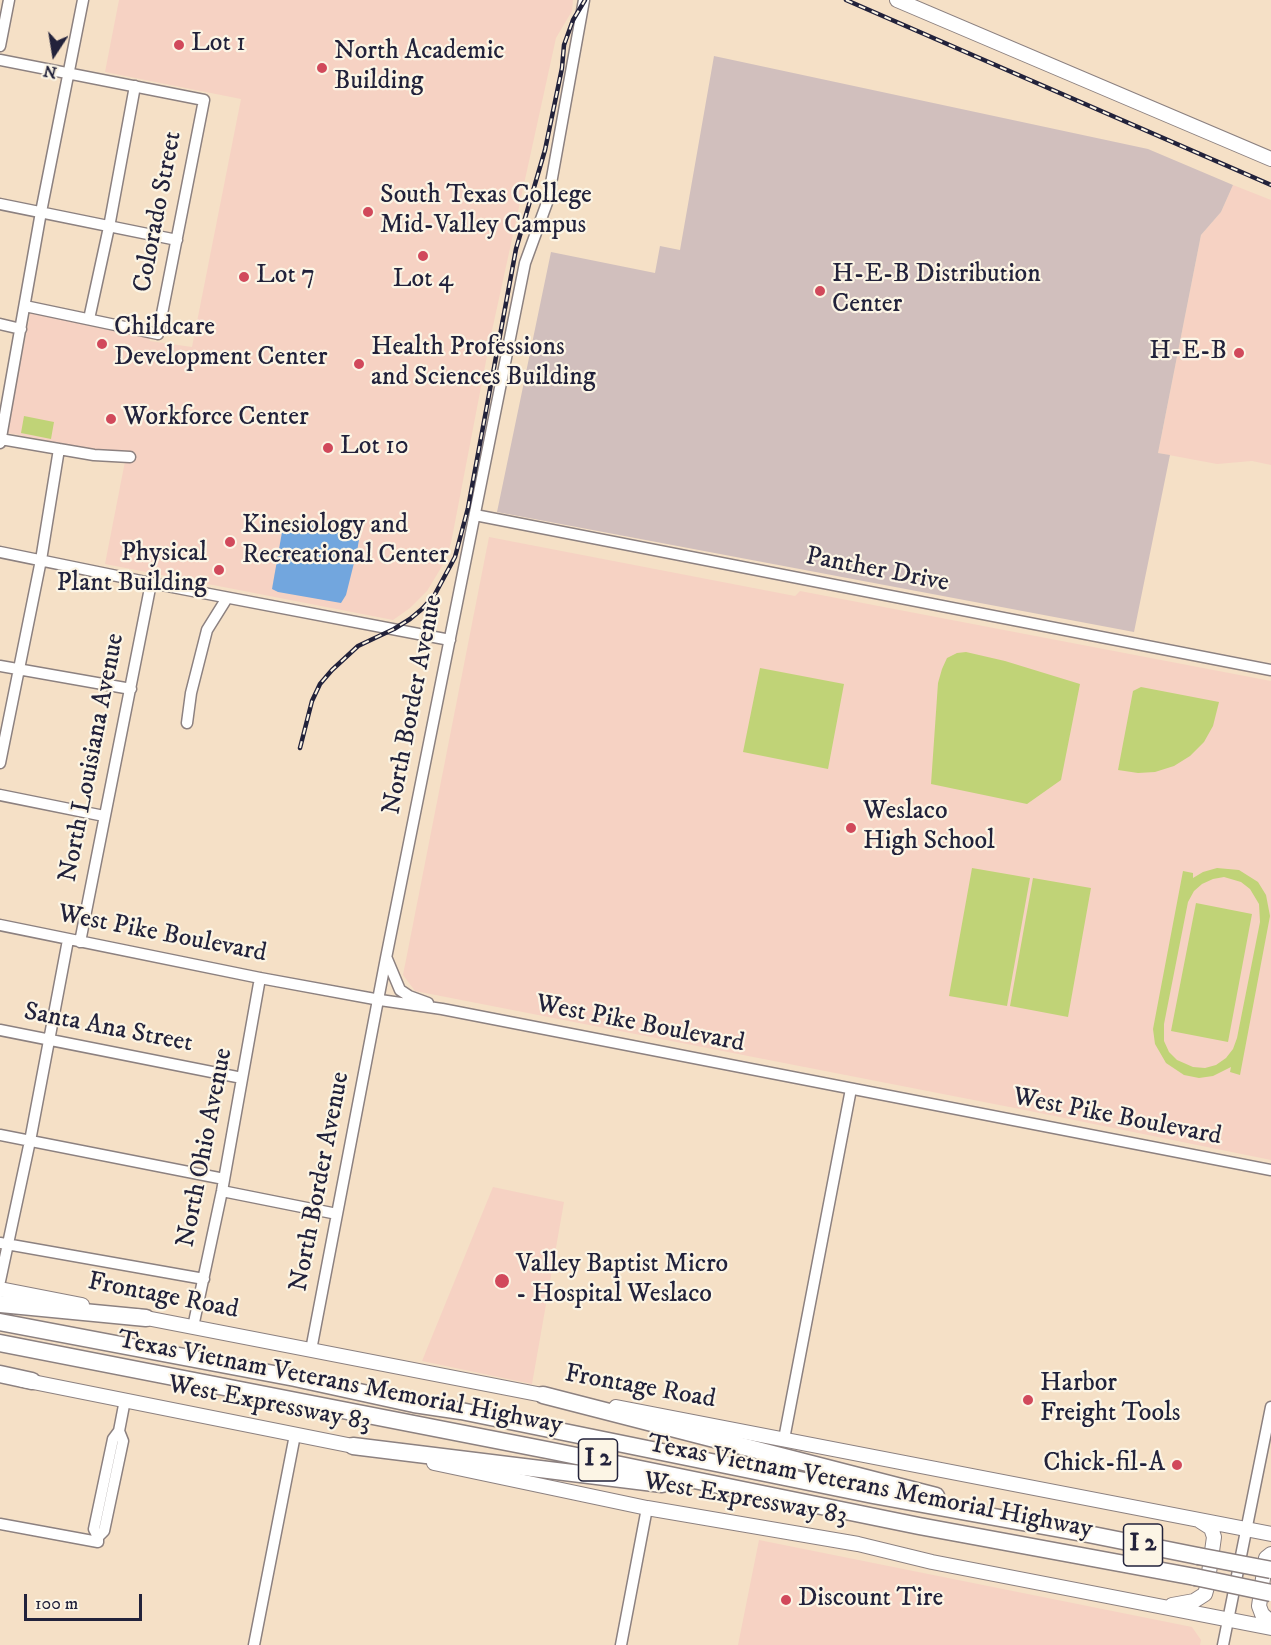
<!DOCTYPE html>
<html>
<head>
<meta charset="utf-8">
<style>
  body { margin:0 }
  #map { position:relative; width:1271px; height:1645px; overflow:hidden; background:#f5e0c6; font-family:"IM FELL DW Pica",serif }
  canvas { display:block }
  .north { position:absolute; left:24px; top:24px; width:60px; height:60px; -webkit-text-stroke:4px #fcf5e5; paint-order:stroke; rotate:192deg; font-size:16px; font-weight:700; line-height:24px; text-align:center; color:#22223b }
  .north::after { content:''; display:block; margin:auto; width:21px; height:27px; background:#22223b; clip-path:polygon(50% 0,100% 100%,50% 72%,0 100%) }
  .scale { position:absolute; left:24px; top:1594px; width:118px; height:27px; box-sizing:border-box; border:3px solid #22223b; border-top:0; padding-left:8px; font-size:18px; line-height:21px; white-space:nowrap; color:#22223b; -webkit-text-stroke:4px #fcf5e5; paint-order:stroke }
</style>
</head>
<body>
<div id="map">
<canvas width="1271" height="1645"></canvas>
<div class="north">N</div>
<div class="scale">100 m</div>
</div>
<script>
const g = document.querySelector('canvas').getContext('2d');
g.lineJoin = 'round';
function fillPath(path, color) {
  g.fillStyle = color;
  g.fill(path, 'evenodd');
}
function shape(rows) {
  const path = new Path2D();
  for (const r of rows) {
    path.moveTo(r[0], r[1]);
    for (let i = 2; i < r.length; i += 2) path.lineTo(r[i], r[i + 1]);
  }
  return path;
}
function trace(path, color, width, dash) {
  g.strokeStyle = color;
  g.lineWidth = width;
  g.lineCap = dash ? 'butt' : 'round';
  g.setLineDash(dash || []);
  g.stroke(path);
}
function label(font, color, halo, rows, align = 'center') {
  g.font = font + ' "IM FELL DW Pica",serif';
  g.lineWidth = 4.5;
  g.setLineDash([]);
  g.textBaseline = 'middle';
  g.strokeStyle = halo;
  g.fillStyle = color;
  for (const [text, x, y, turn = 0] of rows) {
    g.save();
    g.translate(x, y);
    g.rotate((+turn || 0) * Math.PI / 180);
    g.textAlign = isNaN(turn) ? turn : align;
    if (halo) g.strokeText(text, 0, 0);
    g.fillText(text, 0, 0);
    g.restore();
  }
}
const built = shape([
  [119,0,573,0,572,11,556,38,491,335,451,543,444,563,427,591,410,608,393,620,105,564,127,451,90,449,8,433,7,431,30,314,32,313,149,337,150,341,192,347,241,99,105,72],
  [1233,185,1271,200,1271,465,1252,461,1217,464,1158,453,1201,235,1221,212],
  [489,537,795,596,800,591,1271,681,1271,1160,1030,1111,415,991,403,975],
  [493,1187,564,1202,532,1384,422,1361],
  [759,1540,1192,1627,1201,1640,1200,1645,738,1645]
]);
const industrial = shape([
  [714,56,1148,149,1233,185,1221,212,1201,235,1158,453,1170,455,1134,632,497,512,551,252,655,273,660,246,680,250]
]);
const green = shape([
  [24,416,54,422,51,439,21,433],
  [966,652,1005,661,1080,684,1061,780,1027,804,931,784,938,683,942,669,947,658,957,653],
  [760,668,844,684,828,769,743,752],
  [1141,687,1219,702,1213,726,1204,742,1190,756,1174,766,1155,772,1138,773,1118,770,1133,691],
  [972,868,1030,878,1007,1006,949,996],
  [1217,868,1239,870,1258,882,1266,895,1270,916,1240,1075,1230,1072,1231,1067,1213,1076,1199,1078,1184,1075,1166,1063,1155,1044,1153,1029,1183,871,1193,873,1193,878,1203,872],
  [1224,877,1241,882,1250,889,1259,904,1260,922,1237,1038,1233,1049,1226,1058,1216,1065,1205,1068,1193,1067,1177,1060,1169,1052,1164,1041,1164,1024,1188,902,1194,891,1202,884,1213,879],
  [1033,878,1091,888,1068,1017,1010,1006],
  [1196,903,1252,914,1228,1042,1171,1031]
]);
const water = shape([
  [291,522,349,531,357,535,359,540,357,551,346,595,341,603,278,592,272,589,282,532]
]);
const minor = shape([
  [0,46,9,0],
  [0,60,204,100,158,334,25,306],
  [0,204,177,240],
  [89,319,109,227,135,86],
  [0,324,21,329],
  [0,439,94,455,130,457],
  [0,443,41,212,83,0],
  [475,515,1271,670],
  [0,552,151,583,450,640],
  [0,666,131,689],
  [187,723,191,693,207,630,227,598],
  [0,763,41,560,59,449],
  [0,795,104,816],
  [0,925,260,978,380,1000,442,1009,1271,1170],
  [80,942,151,583],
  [387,959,400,990,409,996,428,1003],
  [0,1030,242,1078],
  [0,1135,224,1179],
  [222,1191,337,1214],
  [0,1243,204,1279],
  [0,1281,30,1141,68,940],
  [193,1327,222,1191,260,978],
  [311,1350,386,958,525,263,548,200,584,0],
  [784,1439,851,1089],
  [0,1524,98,1542,98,1537,104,1531,123,1441,119,1431],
  [98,1537,94,1529,113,1439,119,1431,125,1400],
  [254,1645,295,1435],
  [621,1645,647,1508],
  [1223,1645,1271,1407]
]);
const major = shape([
  [897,0,1271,159],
  [0,1289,82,1305],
  [136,1316,553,1397],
  [23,1380,363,1448],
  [616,1407,1271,1534],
  [434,1463,647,1508,858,1544,932,1562,1271,1628],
  [1271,1554,1266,1558,1259,1606,1262,1614,1271,1622],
  [1172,1605,1194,1601,1205,1594,1207,1587,1214,1537,1211,1528,1200,1521]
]);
const highway = shape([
  [0,1304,146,1318],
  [0,1322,295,1378,414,1404,461,1411,873,1495,1088,1534,1198,1556],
  [0,1343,552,1451,919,1526,1195,1577],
  [0,1374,32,1381],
  [543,1395,936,1496],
  [353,1446,662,1484]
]);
const rail = shape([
  [846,0,1271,185],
  [300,748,312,701,320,684,332,670,358,646,394,629,410,619,422,609,434,596,455,557,468,508,516,249,545,150,562,68,564,45,573,20,585,0]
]);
const highwayBridge = shape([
  [1198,1556,1271,1570],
  [1195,1577,1271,1593]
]);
const markers = [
  [179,45,6,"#d1495b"],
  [322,68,6,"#d1495b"],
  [368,212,6,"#d1495b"],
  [423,256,6,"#d1495b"],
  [244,277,6,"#d1495b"],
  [820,291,6,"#d1495b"],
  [102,344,6,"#d1495b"],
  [1239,353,6,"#d1495b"],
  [359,364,6,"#d1495b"],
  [111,419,6,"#d1495b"],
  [328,448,6,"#d1495b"],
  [230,542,6,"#d1495b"],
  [219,570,6,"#d1495b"],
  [851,828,6,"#d1495b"],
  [502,1281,8,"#d1495b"],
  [1028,1400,6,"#d1495b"],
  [1177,1465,6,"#d1495b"],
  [786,1600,6,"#d1495b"]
];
const shields = [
  [598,1460,39],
  [1143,1545,39]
];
const shieldNames = [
  ["I 2",598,1460],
  ["I 2",1143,1545]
];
const poiNames = [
  ["Lot 1",191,45],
  ["North Academic",334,53],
  ["Building",334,83],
  ["South Texas College",380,197],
  ["Mid-Valley Campus",380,227],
  ["H-E-B Distribution",832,276],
  ["Center",832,306],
  ["Lot 7",256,277],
  ["Lot 4",423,281,"center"],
  ["Childcare",114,329],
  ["Development Center",114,359],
  ["Health Professions",371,349],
  ["and Sciences Building",371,379],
  ["H-E-B",1227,353,"right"],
  ["Workforce Center",123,419],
  ["Lot 10",340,448],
  ["Kinesiology and",242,527],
  ["Recreational Center",242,557],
  ["Physical",207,555,"right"],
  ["Plant Building",207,585,"right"],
  ["Weslaco",863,813],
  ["High School",863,843],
  ["Valley Baptist Micro",516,1266],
  ["- Hospital Weslaco",516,1296],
  ["Harbor",1040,1385],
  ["Freight Tools",1040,1415],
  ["Chick-fil-A",1165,1465,"right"],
  ["Discount Tire",798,1600]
];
const streetNames = [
  ["Colorado Street",159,212,-79],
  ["Panther Drive",877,571,11],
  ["North Border Avenue",414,705,-79],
  ["North Louisiana Avenue",93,758,-79],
  ["West Pike Boulevard",162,935,11],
  ["West Pike Boulevard",640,1025,11],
  ["Santa Ana Street",108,1029,11],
  ["West Pike Boulevard",1117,1118,11],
  ["North Ohio Avenue",206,1148,-79],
  ["North Border Avenue",321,1182,-79],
  ["Frontage Road",163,1297,11],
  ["Texas Vietnam Veterans Memorial Highway",340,1384,11],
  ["Frontage Road",640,1388,10],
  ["West Expressway 83",269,1405,11],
  ["Texas Vietnam Veterans Memorial Highway",870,1488,11],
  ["West Expressway 83",745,1500,10]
];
fillPath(built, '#f6d2c3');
fillPath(industrial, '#d1bfbd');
fillPath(green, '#c0d377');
fillPath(water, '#72a6de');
trace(minor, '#8c8180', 13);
trace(major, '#8c8180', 16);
trace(highway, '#8c8180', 19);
trace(minor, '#fff', 10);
trace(major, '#fff', 14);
trace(highway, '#fff', 16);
trace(rail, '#22223b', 4.5);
trace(rail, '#fcf5e5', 2, [7]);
trace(highwayBridge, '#8c8180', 19, []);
trace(highwayBridge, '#fff', 16);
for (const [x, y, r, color] of markers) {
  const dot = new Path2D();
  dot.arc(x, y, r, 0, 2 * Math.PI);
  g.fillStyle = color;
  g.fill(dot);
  trace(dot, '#fcf5e5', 2);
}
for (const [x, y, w] of shields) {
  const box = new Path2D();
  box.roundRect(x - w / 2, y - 21, w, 42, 4.5);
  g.fillStyle = '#fcf5e5';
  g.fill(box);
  trace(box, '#22223b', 1.5);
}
label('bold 24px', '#22223b', null, shieldNames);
label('26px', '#22223b', '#fcf5e5', poiNames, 'left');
label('26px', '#22223b', '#fcf5e5', streetNames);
</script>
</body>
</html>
